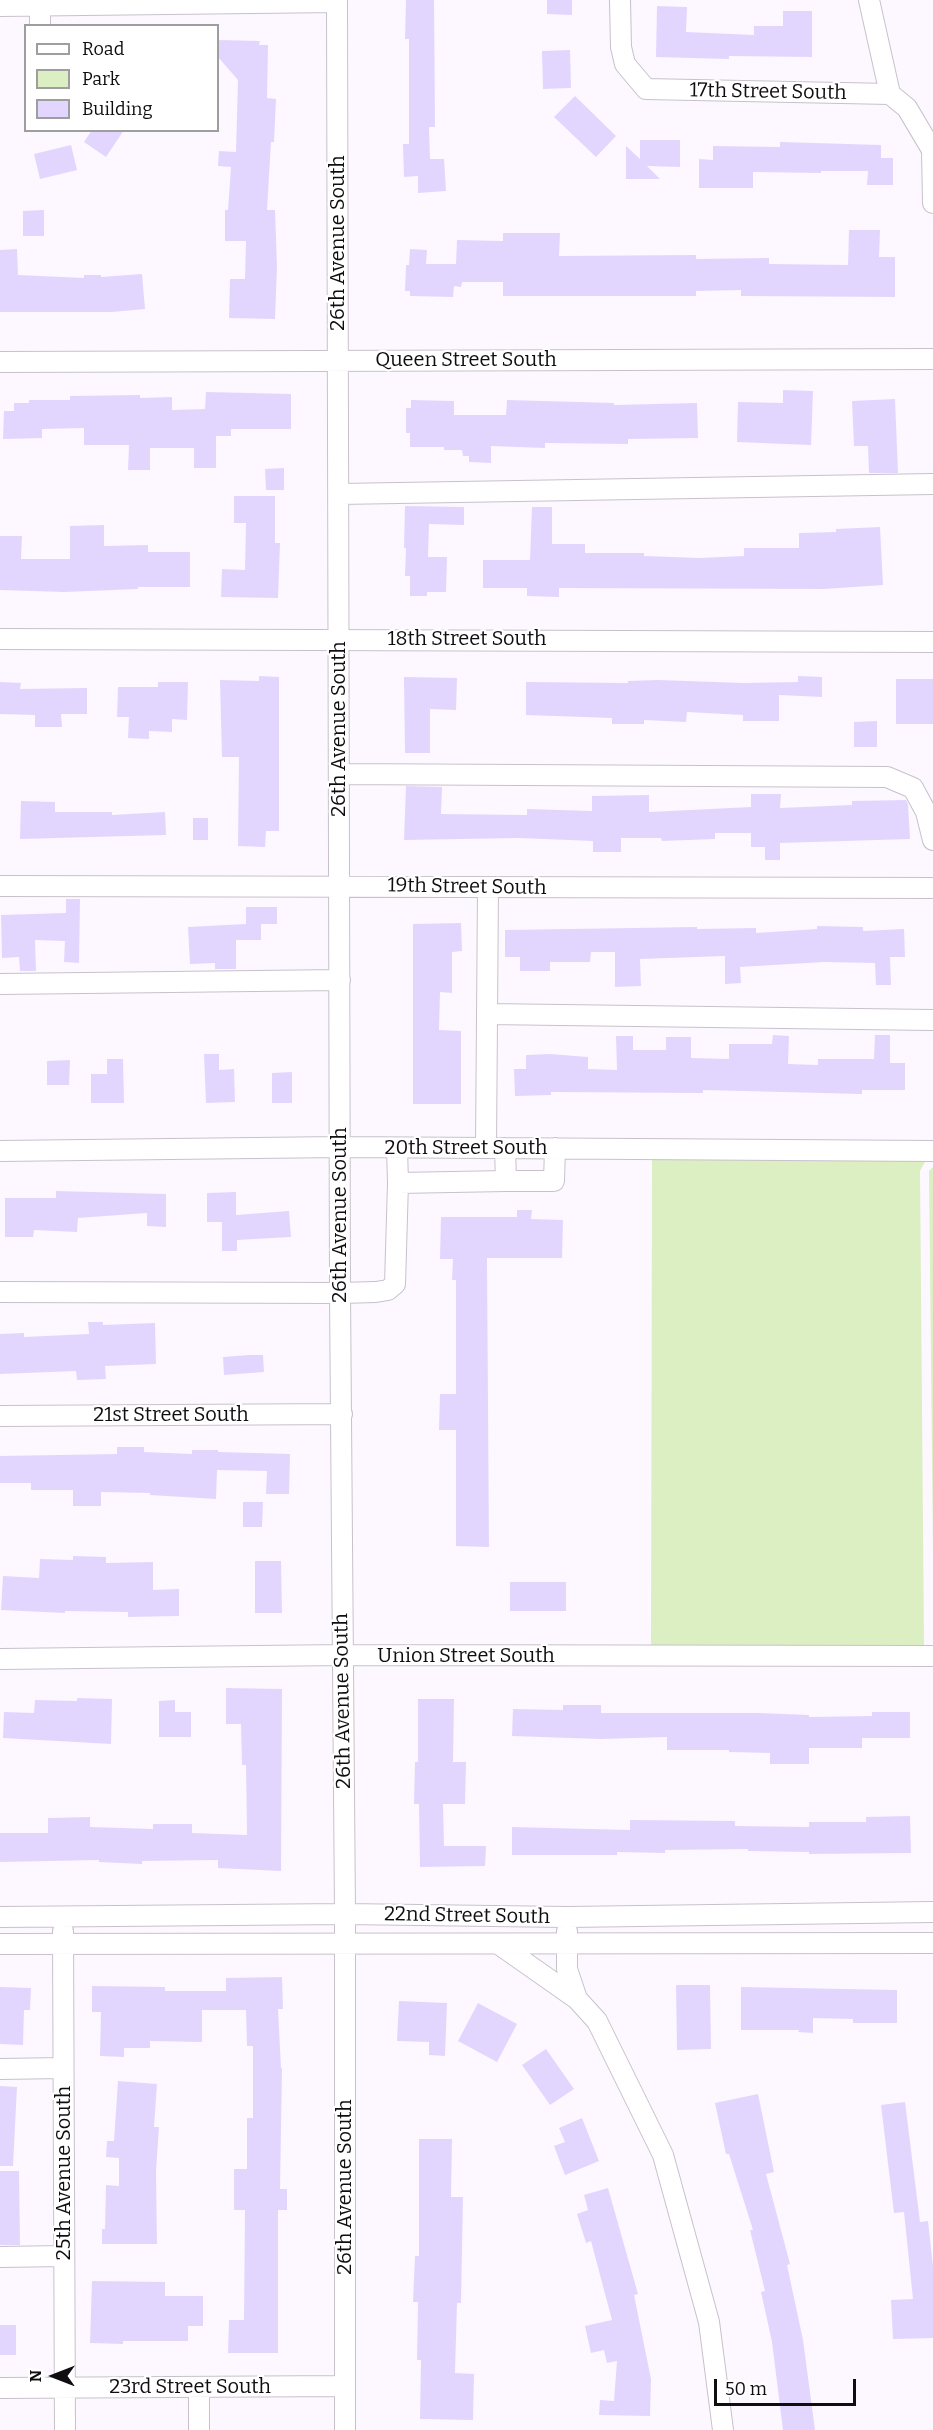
<!DOCTYPE html>
<html>
<head>
<meta charset="utf-8">
<style>
  body { margin:0 }
  #map { position:relative; width:933px; height:2430px; overflow:hidden; background:#fdf8ff; font-family:Bitter,serif }
  canvas { display:block }
  .legend { position:absolute; left:24px; top:24px; width:195px; height:108px; box-sizing:border-box; background:#fff; border:2px solid #9f9e9f; margin:0; padding:8px 10px; list-style:none; font-size:18px; color:#0f0d10 }
  .legend li { display:flex; align-items:center; gap:12px; height:30px }
  .legend b { width:30px; border:2px solid #9f9e9f }
  .north { position:absolute; left:24px; top:2346px; width:60px; height:60px; -webkit-text-stroke:4px #fff; paint-order:stroke; rotate:270deg; font-size:16px; font-weight:700; line-height:24px; text-align:center; color:#0f0d10 }
  .north::after { content:''; display:block; margin:auto; width:21px; height:27px; background:#0f0d10; clip-path:polygon(50% 0,100% 100%,50% 72%,0 100%) }
  .scale { position:absolute; left:714px; top:2379px; width:142px; height:27px; box-sizing:border-box; border:3px solid #0f0d10; border-top:0; padding-left:8px; font-size:18px; line-height:21px; white-space:nowrap; color:#0f0d10; -webkit-text-stroke:4px #fff; paint-order:stroke }
</style>
</head>
<body>
<div id="map">
<canvas width="933" height="2430"></canvas>
<ul class="legend">
<li><b style="height:8px;background:#fff"></b>Road</li>
<li><b style="height:16px;background:#dbefc2"></b>Park</li>
<li><b style="height:16px;background:#e2d6ff"></b>Building</li>
</ul>
<div class="north">N</div>
<div class="scale">50 m</div>
</div>
<script>
const g = document.querySelector('canvas').getContext('2d');
g.lineJoin = 'round';
function fillPath(path, color) {
  g.fillStyle = color;
  g.fill(path, 'evenodd');
}
function shape(rows) {
  const path = new Path2D();
  for (const r of rows) {
    path.moveTo(r[0], r[1]);
    for (let i = 2; i < r.length; i += 2) path.lineTo(r[i], r[i + 1]);
  }
  return path;
}
function trace(path, color, width, dash) {
  g.strokeStyle = color;
  g.lineWidth = width;
  g.lineCap = dash ? 'butt' : 'round';
  g.setLineDash(dash || []);
  g.stroke(path);
}
function label(font, color, halo, rows, align = 'center') {
  g.font = font + ' Bitter,serif';
  g.lineWidth = 4.5;
  g.setLineDash([]);
  g.textBaseline = 'middle';
  g.strokeStyle = halo;
  g.fillStyle = color;
  for (const [text, x, y, turn = 0] of rows) {
    g.save();
    g.translate(x, y);
    g.rotate((+turn || 0) * Math.PI / 180);
    g.textAlign = isNaN(turn) ? turn : align;
    if (halo) g.strokeText(text, 0, 0);
    g.fillText(text, 0, 0);
    g.restore();
  }
}
const green = shape([
  [652,1159,926,1160,920,1171,924,1645,928,1648,651,1650],
  [933,1167,933,1555,929,1171]
]);
const building = shape([
  [406,0,434,0,435,127,429,127,430,159,444,159,446,191,418,193,418,176,404,177,403,144,409,144,409,39,405,39],
  [547,0,572,0,572,15,547,14],
  [657,6,687,7,686,32,754,35,754,26,783,26,783,11,812,11,812,57,729,56,729,59,656,57],
  [218,40,260,41,259,45,268,45,267,98,276,99,274,142,271,142,267,210,275,210,277,267,275,319,229,318,230,279,245,279,246,241,225,241,225,210,228,210,231,167,218,166,219,151,236,152,238,80,218,57],
  [570,50,571,88,543,89,542,51],
  [575,96,616,136,596,157,554,117],
  [92,130,124,130,106,157,84,142],
  [640,140,680,140,680,167,647,166,660,179,626,179,626,146,640,159],
  [780,142,881,145,881,158,893,158,893,185,867,185,868,171,821,171,821,173,753,172,753,188,699,188,699,159,713,160,713,146,780,147],
  [71,145,77,170,40,179,34,154],
  [44,210,44,236,23,236,23,211],
  [849,230,880,230,879,257,895,257,895,297,741,296,741,290,696,291,696,296,503,296,503,282,462,282,461,287,454,286,453,297,410,296,410,291,405,291,406,265,409,265,410,249,427,250,426,264,456,264,457,240,503,241,503,233,560,233,559,256,696,255,696,259,769,258,769,264,848,265],
  [17,249,18,275,84,278,84,275,101,275,101,277,142,274,145,309,112,312,0,312,0,250],
  [783,390,813,391,811,445,737,442,738,402,783,403],
  [206,392,291,394,291,429,231,429,231,436,216,436,216,468,194,468,194,448,150,448,150,470,128,470,129,445,84,445,84,428,42,429,42,438,3,439,4,411,14,411,14,403,29,403,29,400,70,400,70,396,140,395,140,398,172,397,172,410,205,409],
  [895,399,898,473,869,473,868,446,854,446,852,401],
  [411,400,454,401,454,415,506,415,507,400,614,403,614,405,697,403,698,438,628,439,628,444,545,443,545,448,491,446,491,463,469,462,469,456,463,456,462,450,444,450,444,447,410,447,410,433,406,433,406,408,411,408],
  [284,468,284,490,266,490,265,469],
  [234,496,275,496,275,543,280,543,278,598,221,597,222,569,245,570,246,523,234,523],
  [405,506,464,507,464,525,429,524,428,557,447,557,446,592,427,592,427,596,410,596,410,576,405,576,406,548,404,548],
  [532,507,552,507,552,544,585,544,585,553,644,553,644,556,699,558,744,556,744,548,799,548,799,533,836,532,836,529,880,527,883,585,824,589,559,588,559,597,527,596,527,588,483,588,483,560,530,560],
  [104,525,104,546,148,545,148,552,190,552,190,587,138,587,138,589,64,592,0,590,0,536,22,536,21,559,70,559,70,526],
  [259,676,279,677,279,831,266,831,265,847,238,846,239,757,222,757,220,680,259,681],
  [798,676,822,677,822,697,779,695,779,721,743,721,743,715,687,712,686,722,644,720,644,724,612,724,612,718,526,715,526,682,628,683,628,681,658,680,743,683,798,682],
  [404,677,457,678,456,710,430,709,430,753,405,753],
  [896,679,933,679,933,724,896,724],
  [0,682,21,683,20,689,87,688,87,714,61,714,62,727,35,727,35,715,0,714],
  [158,682,188,682,187,720,172,719,172,732,149,731,149,739,128,738,129,717,117,717,118,687,158,687],
  [877,721,877,747,854,747,854,722],
  [406,786,442,787,441,814,527,815,527,809,592,811,592,796,649,795,649,812,751,807,751,794,781,794,780,808,852,805,852,801,906,800,908,804,910,839,780,843,780,860,765,860,765,847,751,847,751,833,715,833,715,839,662,841,661,838,621,838,621,852,593,852,593,841,519,838,404,840],
  [21,801,55,802,55,812,112,812,112,815,165,812,166,835,20,839],
  [193,818,208,818,208,840,193,840],
  [66,899,80,899,79,963,64,962,65,941,35,940,36,971,20,971,19,957,2,958,1,915,66,913],
  [246,907,277,907,277,924,261,924,261,940,236,940,236,969,215,969,215,963,190,964,188,927,246,924],
  [461,923,462,951,452,952,452,993,440,992,439,1030,461,1031,461,1104,413,1104,413,924],
  [817,926,863,927,863,931,904,929,905,957,890,957,891,985,876,985,875,963,824,962,740,967,741,983,725,984,725,956,640,959,641,986,615,987,615,952,591,952,590,962,550,962,550,971,520,971,520,957,505,957,505,930,697,927,697,929,756,928,756,933,817,929],
  [773,1035,789,1036,788,1064,818,1065,818,1059,874,1059,875,1035,890,1035,890,1063,905,1063,905,1090,862,1090,862,1094,703,1090,703,1093,551,1092,551,1095,515,1096,514,1069,526,1069,526,1055,550,1054,588,1057,588,1069,617,1070,616,1036,633,1036,633,1050,666,1050,666,1037,691,1037,691,1058,729,1059,729,1044,772,1044],
  [204,1054,219,1054,219,1070,234,1069,235,1102,206,1103],
  [107,1059,123,1059,124,1103,91,1103,91,1074,107,1074],
  [70,1060,69,1085,47,1085,47,1061],
  [292,1072,292,1103,272,1103,272,1073],
  [56,1191,166,1194,166,1227,147,1226,147,1213,78,1218,77,1232,34,1230,33,1237,5,1237,5,1198,56,1198],
  [236,1192,236,1215,289,1211,291,1237,237,1240,237,1251,222,1251,222,1222,207,1222,207,1193],
  [517,1210,532,1210,531,1219,563,1220,562,1258,487,1258,489,1547,456,1546,456,1430,439,1430,440,1394,456,1394,456,1280,452,1280,453,1259,440,1259,441,1217,517,1217],
  [88,1322,103,1322,103,1325,155,1323,156,1364,105,1366,106,1379,77,1380,76,1371,0,1374,0,1334,24,1333,24,1337,89,1334],
  [249,1355,263,1355,264,1372,224,1375,223,1357],
  [117,1447,144,1447,144,1452,192,1454,192,1450,218,1450,218,1452,290,1454,289,1494,266,1494,267,1471,217,1470,216,1499,150,1495,150,1493,101,1492,101,1506,73,1506,73,1490,31,1490,31,1483,0,1483,0,1456,117,1454],
  [243,1502,263,1502,262,1527,243,1527],
  [73,1556,106,1557,106,1563,153,1562,153,1590,179,1589,179,1616,128,1617,128,1612,65,1611,65,1613,1,1610,3,1576,39,1578,40,1559,73,1560],
  [255,1561,281,1561,282,1613,255,1613],
  [510,1582,566,1582,566,1611,510,1611],
  [226,1688,282,1689,281,1871,218,1868,218,1860,142,1861,142,1864,99,1862,99,1860,0,1862,0,1833,48,1833,48,1818,90,1817,90,1827,153,1829,153,1824,192,1824,192,1833,247,1835,246,1765,242,1765,241,1724,226,1724],
  [77,1698,112,1699,111,1744,3,1738,4,1712,34,1713,35,1700,77,1701],
  [418,1699,454,1699,453,1762,466,1762,465,1804,443,1804,444,1846,486,1846,485,1866,420,1867,419,1804,414,1804,415,1762,418,1762],
  [175,1700,175,1712,191,1712,191,1737,159,1737,159,1701],
  [563,1705,601,1705,601,1713,758,1713,809,1715,809,1717,872,1716,872,1712,910,1712,910,1738,862,1738,862,1748,809,1748,809,1764,770,1764,770,1753,729,1752,729,1750,667,1750,667,1737,601,1739,512,1736,513,1709,563,1710],
  [910,1816,911,1853,809,1854,809,1852,748,1851,748,1849,665,1850,665,1853,617,1852,617,1855,512,1855,512,1827,630,1830,630,1820,735,1821,735,1826,809,1827,809,1822,866,1822,866,1817],
  [282,1977,283,2009,278,2009,281,2068,282,2068,280,2189,287,2189,287,2210,278,2210,278,2353,228,2353,229,2320,244,2320,245,2210,234,2210,234,2169,247,2169,247,2118,253,2118,253,2046,247,2046,246,2010,202,2010,202,2042,150,2041,150,2048,124,2048,124,2057,100,2056,101,2012,92,2012,92,1986,165,1987,165,1991,226,1991,226,1978],
  [676,1985,710,1985,711,2049,677,2050],
  [0,1987,31,1988,30,2010,24,2010,23,2045,0,2044],
  [741,1987,897,1990,897,2023,853,2023,853,2019,813,2018,813,2033,798,2032,799,2030,741,2030],
  [399,2001,447,2003,445,2056,429,2055,429,2042,397,2041],
  [478,2003,517,2024,497,2062,458,2041],
  [546,2049,574,2089,550,2105,522,2065],
  [118,2081,157,2084,154,2127,159,2127,156,2171,157,2244,102,2244,102,2229,105,2229,106,2185,119,2186,119,2158,106,2157,107,2141,114,2141],
  [0,2086,17,2087,13,2166,0,2166],
  [758,2094,774,2172,766,2174,790,2264,787,2265,803,2340,815,2430,783,2430,772,2342,761,2292,765,2291,750,2230,753,2230,729,2154,726,2154,715,2103],
  [905,2102,920,2222,928,2221,933,2266,933,2338,893,2339,891,2300,913,2299,904,2212,894,2213,881,2105],
  [582,2118,599,2161,565,2175,554,2146,565,2142,559,2128],
  [419,2139,452,2139,451,2197,463,2197,461,2303,457,2303,455,2373,474,2374,473,2420,420,2419,421,2360,417,2360,418,2302,413,2302,415,2256,419,2256],
  [0,2171,19,2171,20,2245,0,2245],
  [608,2188,638,2294,634,2295,651,2379,650,2416,599,2415,600,2400,614,2401,617,2361,607,2363,604,2350,591,2353,585,2326,612,2320,591,2241,586,2243,577,2214,588,2210,584,2195],
  [92,2281,165,2282,165,2296,203,2296,203,2326,188,2326,188,2341,123,2341,123,2344,90,2343],
  [0,2325,16,2325,16,2355,0,2355]
]);
const minor = shape([
  [40,0,40,26],
  [337,0,340,1293,345,1914,345,2430],
  [620,0,621,47,625,64,646,89,890,94],
  [869,0,890,94,907,108,932,150,933,203],
  [0,6,337,2],
  [0,362,933,359],
  [339,494,933,484],
  [0,639,933,642],
  [339,774,887,777,913,788,926,812,933,840],
  [0,886,933,888],
  [0,984,340,980],
  [487,1014,933,1020],
  [397,1148,398,1183],
  [486,1148,488,888],
  [0,1151,340,1147,933,1151],
  [506,1181,554,1181,555,1148],
  [0,1292,340,1293,376,1292,388,1290,395,1284,398,1183,506,1181,505,1148],
  [0,1416,342,1414],
  [0,1659,343,1655,933,1656],
  [0,1917,345,1914,567,1917,933,1912],
  [63,1931,65,2430],
  [567,1931,567,1969,577,1999],
  [0,1944,933,1943],
  [500,1945,577,1999,597,2021,663,2155,709,2322,723,2430],
  [0,2069,63,2068],
  [0,2257,64,2256],
  [0,2388,345,2386],
  [199,2430,199,2387]
]);
const streetNames = [
  ["17th Street South",768,92,1],
  ["26th Avenue South",338,243,-90],
  ["Queen Street South",466,360],
  ["18th Street South",467,639],
  ["26th Avenue South",339,729,-90],
  ["19th Street South",467,887,1],
  ["20th Street South",466,1148],
  ["26th Avenue South",340,1215,-90],
  ["21st Street South",171,1415],
  ["Union Street South",466,1656],
  ["26th Avenue South",343,1701,-91],
  ["22nd Street South",467,1916,1],
  ["25th Avenue South",64,2173,-90],
  ["26th Avenue South",345,2187,-90],
  ["23rd Street South",190,2387]
];
fillPath(green, '#dbefc2');
fillPath(building, '#e2d6ff');
trace(minor, '#c8c1cb', 22);
trace(minor, '#fff', 20);
label('20px', '#0f0d10', '#fff', streetNames);
</script>
</body>
</html>
